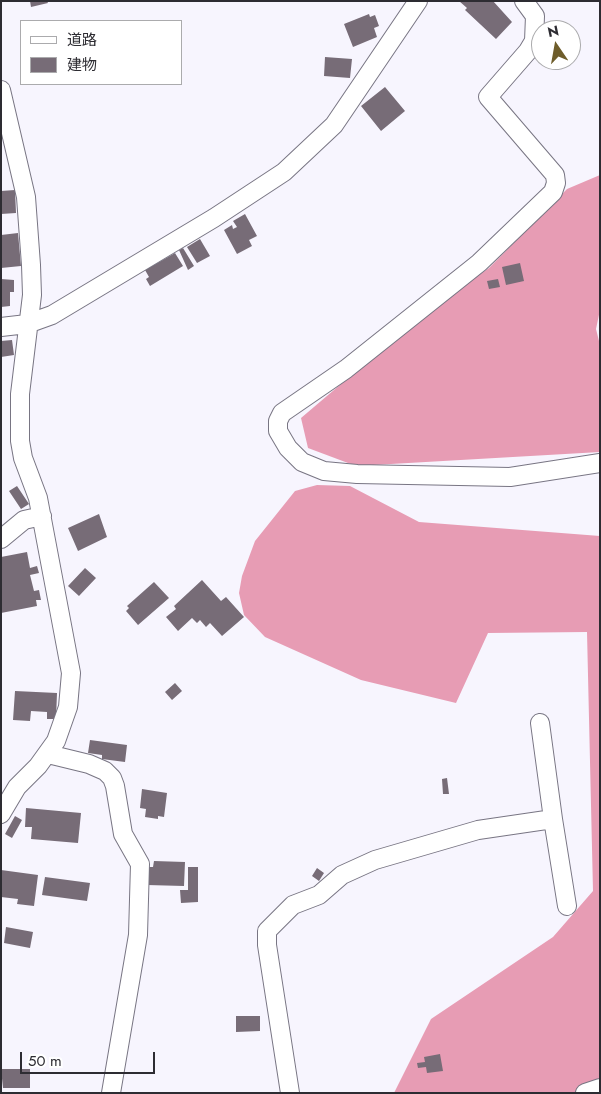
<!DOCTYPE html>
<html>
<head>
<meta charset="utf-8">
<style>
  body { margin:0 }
  #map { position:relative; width:601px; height:1094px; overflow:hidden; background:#f7f5fe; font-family:Jost,"Noto Sans JP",sans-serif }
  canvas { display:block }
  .frame { position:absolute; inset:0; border:2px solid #2d2c32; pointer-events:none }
  .legend { position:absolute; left:20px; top:20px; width:162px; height:65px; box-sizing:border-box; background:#fff; border:1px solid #ababad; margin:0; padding:6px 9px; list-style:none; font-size:15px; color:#2d2c32 }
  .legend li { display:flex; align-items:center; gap:10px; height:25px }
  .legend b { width:25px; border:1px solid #ababad }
  .north { position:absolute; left:531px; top:20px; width:50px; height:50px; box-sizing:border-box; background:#fff; border:1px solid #ababad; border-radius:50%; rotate:348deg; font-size:14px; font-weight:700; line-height:20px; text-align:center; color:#2d2c32 }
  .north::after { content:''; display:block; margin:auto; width:18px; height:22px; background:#6e5d2b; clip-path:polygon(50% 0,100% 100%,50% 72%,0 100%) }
  .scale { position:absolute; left:20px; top:1052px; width:135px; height:22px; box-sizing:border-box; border:2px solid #2d2c32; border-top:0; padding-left:6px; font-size:15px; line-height:18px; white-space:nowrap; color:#2d2c32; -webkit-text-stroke:4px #fff; paint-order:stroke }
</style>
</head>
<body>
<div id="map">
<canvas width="601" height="1094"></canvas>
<div class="frame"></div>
<ul class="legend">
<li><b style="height:6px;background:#fff"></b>道路</li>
<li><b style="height:14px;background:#776c77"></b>建物</li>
</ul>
<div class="north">N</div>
<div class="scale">50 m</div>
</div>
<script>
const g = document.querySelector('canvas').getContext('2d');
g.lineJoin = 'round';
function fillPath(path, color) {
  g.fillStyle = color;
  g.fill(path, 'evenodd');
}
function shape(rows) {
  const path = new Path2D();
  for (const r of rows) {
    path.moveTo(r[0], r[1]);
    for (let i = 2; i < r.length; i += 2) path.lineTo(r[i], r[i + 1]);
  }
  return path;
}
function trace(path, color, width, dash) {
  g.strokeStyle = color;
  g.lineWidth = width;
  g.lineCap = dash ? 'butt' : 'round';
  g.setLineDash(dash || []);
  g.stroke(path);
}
const forest = shape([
  [600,175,600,310,596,329,600,345,600,452,356,466,308,448,301,418,427,311,489,268,567,189],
  [317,485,350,486,419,522,600,536,600,1093,394,1093,431,1019,553,937,593,891,587,632,488,633,456,703,361,680,265,637,244,615,239,593,242,576,255,541,295,491]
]);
const building = shape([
  [30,1,47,1,48,3,31,7],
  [459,1,493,1,512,22,496,39,465,10,467,8],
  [369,14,370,17,375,15,379,26,374,28,377,37,353,47,344,24],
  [325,57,352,59,350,78,324,76],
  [385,87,405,111,381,131,361,106],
  [15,190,16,213,1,214,1,191],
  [245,214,257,236,249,240,252,246,237,254,224,230,232,225,233,229,237,227,233,221],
  [18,233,21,266,1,268,1,235],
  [200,239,210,256,197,263,187,247],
  [183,248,194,266,188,270,179,250],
  [175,253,183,266,150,286,146,279,149,277,145,270],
  [520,263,524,281,506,285,502,267],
  [1,279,14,280,14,292,10,292,10,306,1,307],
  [498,279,500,287,489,289,487,281],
  [12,340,14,355,1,357,1,341],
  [17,486,29,504,21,509,9,491],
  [99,514,107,537,78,551,68,528],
  [27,552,30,568,37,566,39,573,30,575,34,591,39,590,41,600,36,600,37,606,1,613,1,557],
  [85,568,96,578,79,596,68,586],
  [202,580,221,601,226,597,244,617,222,636,210,623,206,627,200,620,197,623,192,618,178,631,166,617,176,609,174,606],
  [154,582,169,598,138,625,126,611,129,608,127,606],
  [175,683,182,691,172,700,165,692],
  [15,691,57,693,56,719,47,719,47,712,31,711,30,721,13,720],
  [90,740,127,745,125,762,102,759,102,755,88,753],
  [447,778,449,794,443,794,442,779],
  [142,789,167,793,164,817,158,816,158,819,145,817,146,809,140,808],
  [26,808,81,813,78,843,31,839,32,827,25,827],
  [15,816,22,820,12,838,5,834],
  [154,861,185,862,184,886,147,885,148,867,153,867],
  [188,867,198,867,198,902,181,903,180,890,188,890],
  [317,868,324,873,319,881,312,876],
  [1,870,38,875,34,906,17,904,18,899,1,897],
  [45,877,90,883,87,901,42,895],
  [6,927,33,932,30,948,4,943],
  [236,1016,260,1016,260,1031,236,1032],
  [440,1054,443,1071,427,1073,426,1067,418,1068,417,1063,425,1062,424,1057],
  [1,1069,30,1069,30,1088,3,1088]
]);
const minor = shape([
  [524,1,535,16,534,41,528,51,488,97,555,175,556,183,553,192,479,263,346,369,282,413,278,421,278,431,288,448,302,462,324,471,357,474,510,477,600,463],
  [1,90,26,197,31,265,32,295,20,394,20,441,23,458,38,498,71,673,68,707,56,741,38,766,17,787,1,814],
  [1,327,27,324,52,315,214,218,284,172,334,125,418,1],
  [1,539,24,520,42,516],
  [48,754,89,764,105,771,112,778,115,786,123,834,140,864,138,935,111,1093],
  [553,819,567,906],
  [290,1093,267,945,267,931,293,905,319,895,342,875,375,860,478,830,553,819,540,723],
  [585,1093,600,1088]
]);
fillPath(forest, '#e79cb4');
fillPath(building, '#776c77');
trace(minor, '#787583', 20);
trace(minor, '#fff', 18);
</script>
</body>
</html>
